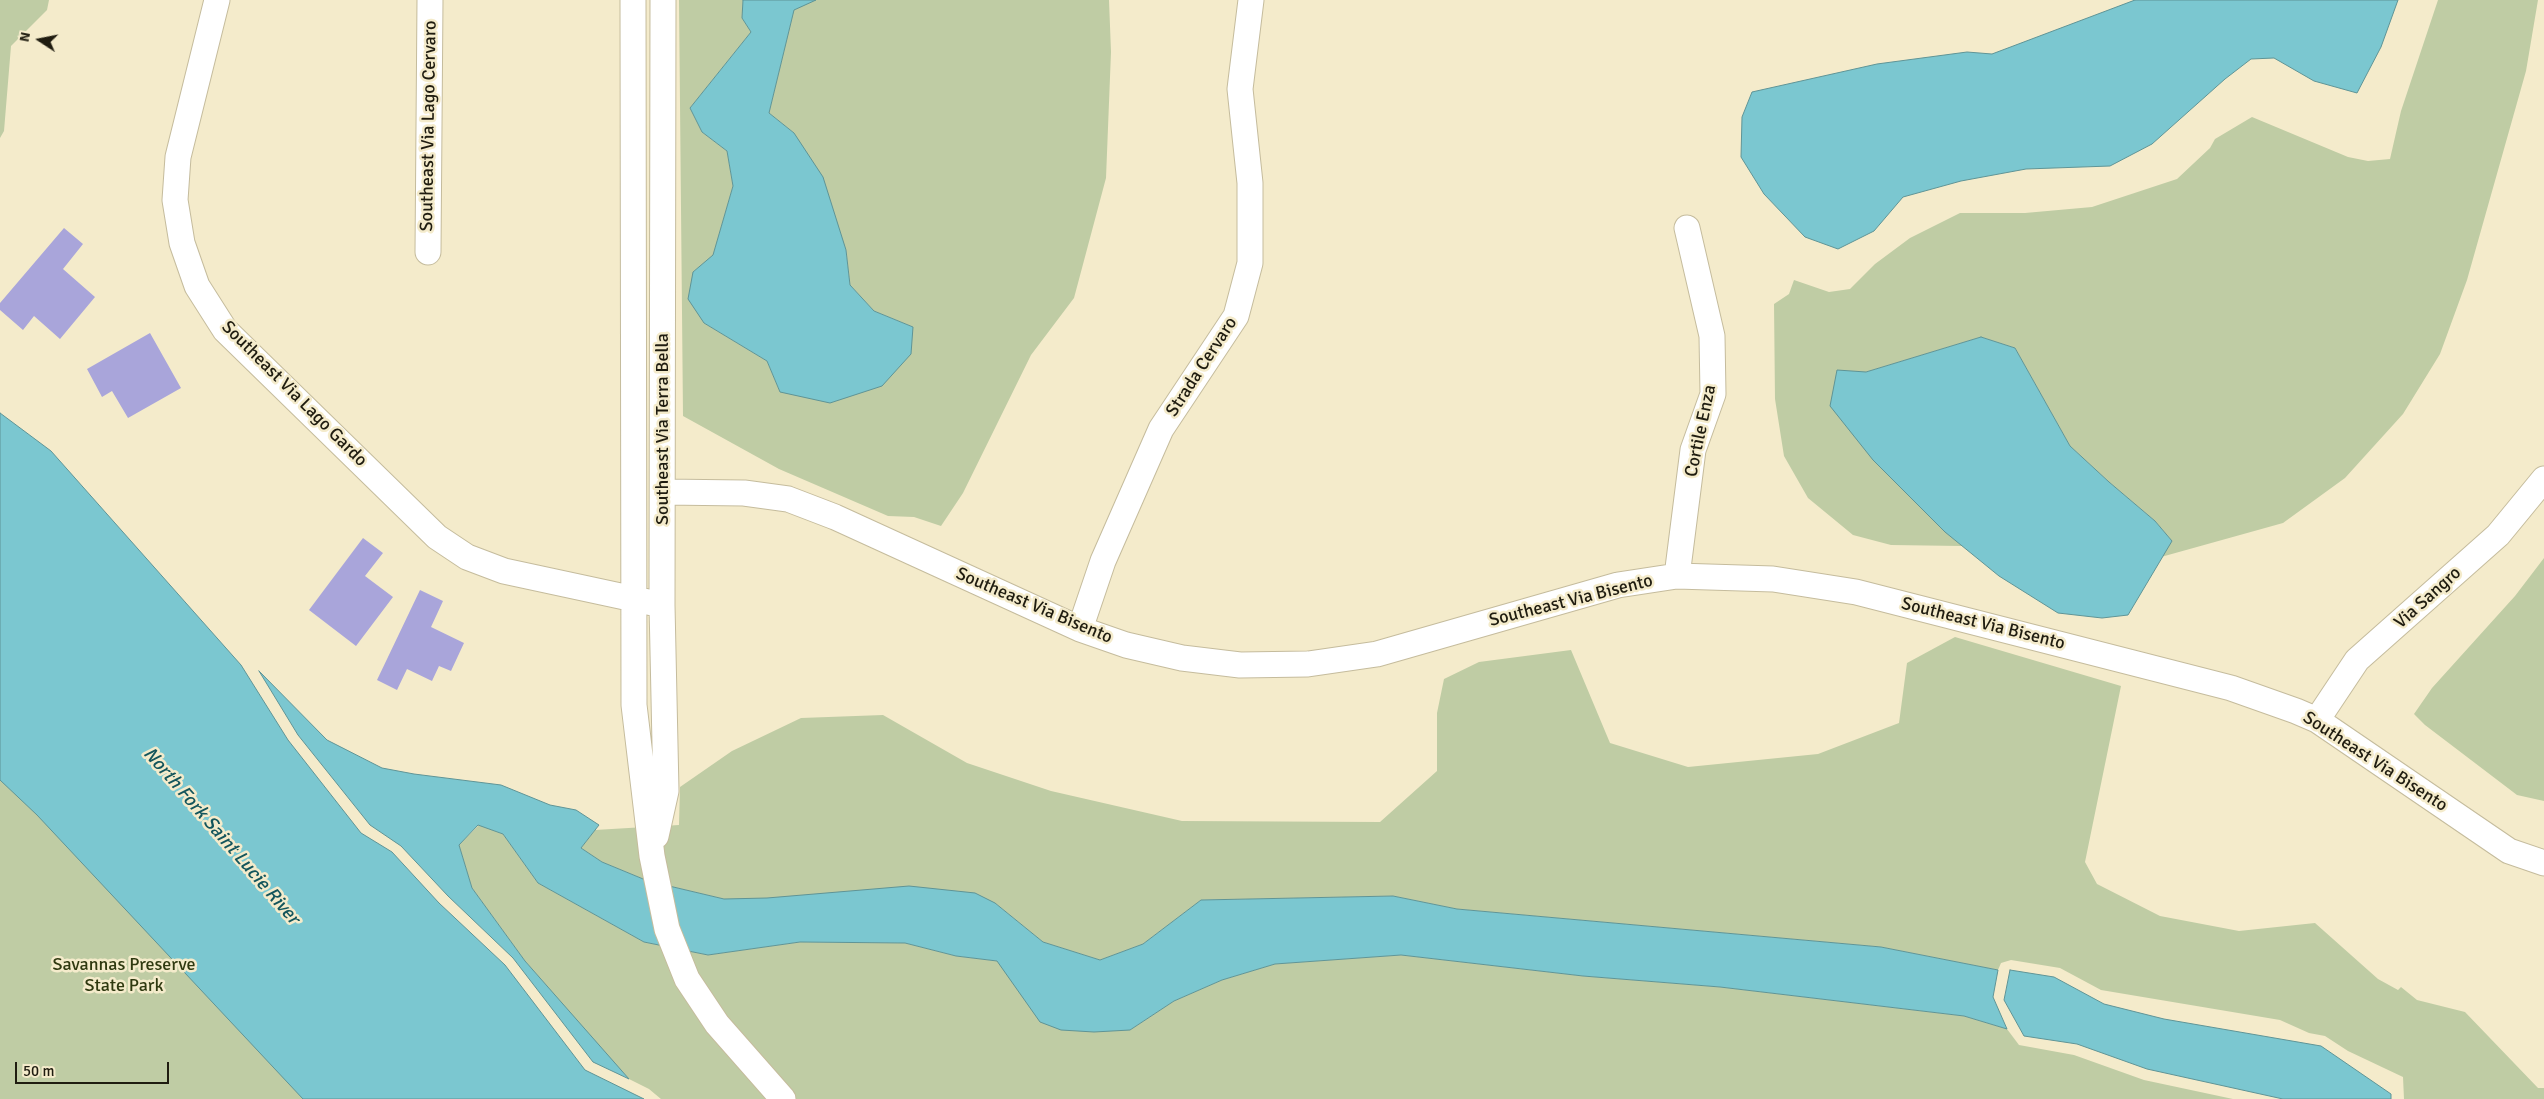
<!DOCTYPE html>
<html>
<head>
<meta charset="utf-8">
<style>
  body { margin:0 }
  #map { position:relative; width:2544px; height:1099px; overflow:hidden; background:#f4ebcb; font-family:Signika,sans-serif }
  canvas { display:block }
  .north { position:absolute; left:15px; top:15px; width:50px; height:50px; -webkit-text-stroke:4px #f4ebcb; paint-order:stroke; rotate:281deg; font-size:14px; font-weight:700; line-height:20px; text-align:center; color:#1f1c10 }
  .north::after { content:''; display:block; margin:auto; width:18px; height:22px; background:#1f1c10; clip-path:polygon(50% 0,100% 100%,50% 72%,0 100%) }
  .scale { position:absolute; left:15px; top:1062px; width:154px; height:22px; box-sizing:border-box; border:2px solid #1f1c10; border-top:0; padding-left:6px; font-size:15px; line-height:18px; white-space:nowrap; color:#1f1c10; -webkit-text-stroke:4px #f4ebcb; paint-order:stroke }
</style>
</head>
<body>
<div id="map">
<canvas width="2544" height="1099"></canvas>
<div class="north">N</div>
<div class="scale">50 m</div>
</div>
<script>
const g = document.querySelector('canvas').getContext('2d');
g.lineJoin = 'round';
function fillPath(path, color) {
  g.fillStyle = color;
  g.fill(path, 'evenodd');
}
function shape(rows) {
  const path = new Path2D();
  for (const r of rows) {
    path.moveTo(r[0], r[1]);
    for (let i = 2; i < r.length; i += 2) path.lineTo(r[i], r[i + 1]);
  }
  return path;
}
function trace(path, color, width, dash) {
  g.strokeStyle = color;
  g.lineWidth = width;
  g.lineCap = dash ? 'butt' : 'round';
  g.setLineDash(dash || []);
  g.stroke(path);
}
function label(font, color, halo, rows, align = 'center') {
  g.font = font + ' Signika,sans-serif';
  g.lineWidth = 5;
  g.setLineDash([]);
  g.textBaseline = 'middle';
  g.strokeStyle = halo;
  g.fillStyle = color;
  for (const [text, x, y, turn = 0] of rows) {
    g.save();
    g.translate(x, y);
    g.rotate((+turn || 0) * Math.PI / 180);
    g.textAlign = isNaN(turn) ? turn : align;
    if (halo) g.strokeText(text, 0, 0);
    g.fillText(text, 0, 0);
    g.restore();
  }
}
const green = shape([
  [0,0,49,0,47,10,11,46,4,131,0,138],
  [679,0,743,0,742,18,751,32,690,108,702,132,727,151,733,186,713,256,693,272,704,323,767,361,780,392,913,327,874,311,850,285,846,250,794,133,769,113,794,9,816,0,1109,0,1111,52,1106,178,1074,298,1031,355,963,493,941,526,914,517,888,516,779,469,683,416],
  [2438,0,2538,0,2526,71,2467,280,2440,354,2403,414,2345,478,2283,523,2161,557,2171,540,2155,521,2109,482,2070,446,2015,348,1981,337,1866,372,1873,460,1962,546,1891,545,1853,535,1808,498,1784,456,1775,399,1774,304,1789,294,1794,280,1829,292,1850,289,1875,264,1910,238,1960,213,2025,213,2092,207,2177,179,2210,148,2215,139,2252,117,2348,157,2368,161,2390,159,2401,111],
  [2544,558,2544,801,2517,795,2425,725,2414,714,2432,688,2515,596],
  [1955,637,2121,686,2085,862,2097,884,2160,916,2239,931,2315,923,2378,979,2398,990,2401,987,2417,1000,2465,1012,2538,1088,2544,1088,2544,1099,2404,1099,2403,1077,2348,1051,2325,1036,2309,1033,2280,1020,2101,990,2060,968,2011,960,2001,963,1998,970,1881,947,1457,909,1393,896,1201,900,1143,944,1100,960,1043,942,995,903,724,899,648,881,602,862,581,848,595,830,679,825,680,787,732,751,801,718,883,715,967,763,1051,791,1182,821,1380,822,1437,771,1437,713,1444,679,1479,662,1571,650,1610,743,1688,767,1818,754,1899,723,1907,663],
  [0,664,414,1099,0,1099],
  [479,825,503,834,538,883,644,942,708,955,800,942,905,943,956,956,997,961,1130,1030,1174,1001,1222,980,1275,964,1401,955,1583,976,1720,987,1964,1016,2007,1029,2019,1045,2074,1055,2144,1080,2233,1099,661,1099,649,1089,629,1079,608,1057,525,961,472,888,459,845]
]);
const water = shape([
  [743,0,816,0,794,10,769,113,794,133,823,177,846,250,850,285,874,311,913,327,911,354,882,386,830,403,780,392,767,361,704,323,688,299,693,272,713,255,733,186,727,151,702,132,690,108,751,32,742,18,743,0],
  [2135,0,2398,0,2381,47,2357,93,2314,81,2274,58,2251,59,2225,79,2152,144,2110,166,2026,169,1961,181,1903,197,1874,231,1838,249,1805,237,1764,194,1741,157,1742,117,1752,92,1877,64,1967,52,1992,54,2135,0],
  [1981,337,2015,348,2070,446,2109,482,2155,521,2172,541,2128,615,2102,618,2058,613,1999,576,1945,532,1873,460,1830,406,1837,370,1866,372,1981,337],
  [0,413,51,451,241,665,288,740,361,833,392,852,439,903,505,965,585,1070,644,1099,303,1099,37,815,0,780,0,413],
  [259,671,327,740,382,768,414,774,501,785,550,805,576,810,599,825,581,848,602,862,648,881,724,899,767,898,909,886,975,893,995,903,1043,942,1100,960,1143,944,1201,900,1393,896,1457,909,1881,947,1998,970,1993,997,2007,1029,1964,1016,1720,987,1583,976,1401,955,1275,964,1222,980,1174,1001,1130,1030,1094,1032,1061,1030,1040,1022,997,961,956,956,905,943,800,942,708,955,644,942,538,883,503,834,478,825,459,845,472,888,525,961,629,1079,593,1062,513,958,448,896,401,846,370,825,298,735,259,671],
  [2010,970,2054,977,2104,1004,2164,1019,2321,1046,2391,1094,2391,1099,2283,1099,2147,1069,2077,1044,2024,1036,2004,1000,2010,970]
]);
const building = shape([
  [64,228,83,244,63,269,95,297,60,339,34,316,23,330,0,310,0,303],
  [150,333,181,388,128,418,112,391,102,397,87,369],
  [363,538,383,553,365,576,393,597,356,646,309,610],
  [420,590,443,601,431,627,464,643,451,671,439,666,432,681,407,669,397,690,377,680]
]);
const minor = shape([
  [217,0,178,157,175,200,182,243,197,286,225,330,437,537,467,557,504,571,662,605],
  [633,0,634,705,652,856,667,929,687,979,717,1024,783,1099],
  [428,252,430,0],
  [664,492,744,493,788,499,835,517,1080,629,1126,645,1182,658,1240,665,1308,664,1377,654,1618,585,1677,576,1773,579,1856,592,2231,688,2296,711,2317,720,2509,851,2544,863],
  [1677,576,1693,450,1713,394,1712,336,1687,228],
  [1080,629,1103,561,1161,429,1236,316,1250,263,1250,183,1240,89,1251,0],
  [2317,720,2357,660,2498,535,2544,479],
  [656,836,666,791,662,605,663,0]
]);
const streetNames = [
  ["Southeast Via Lago Cervaro",429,126,-89],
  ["Strada Cervaro",1202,367,-57],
  ["Southeast Via Lago Gardo",294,394,45],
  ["Southeast Via Terra Bella",663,429,-90],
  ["Cortile Enza",1701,431,-78],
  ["Via Sangro",2428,598,-42],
  ["Southeast Via Bisento",1571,601,-14],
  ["Southeast Via Bisento",1034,606,23],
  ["Southeast Via Bisento",1983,624,14],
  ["Southeast Via Bisento",2375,762,33]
];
const parkNames = [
  ["Savannas Preserve",124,965],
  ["State Park",124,986]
];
const waterNames = [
  ["North Fork Saint Lucie River",221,836,49]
];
fillPath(green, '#bfcca4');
fillPath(water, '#7bc7d0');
trace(water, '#5f9496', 1);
fillPath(building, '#a9a5da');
trace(minor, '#c5bc9d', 27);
trace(minor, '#fff', 25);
label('18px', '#1f1c10', '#f4ebcb', streetNames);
label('18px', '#2f3910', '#f4ebcb', parkNames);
label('italic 19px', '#13555c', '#f4ebcb', waterNames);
</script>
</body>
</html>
